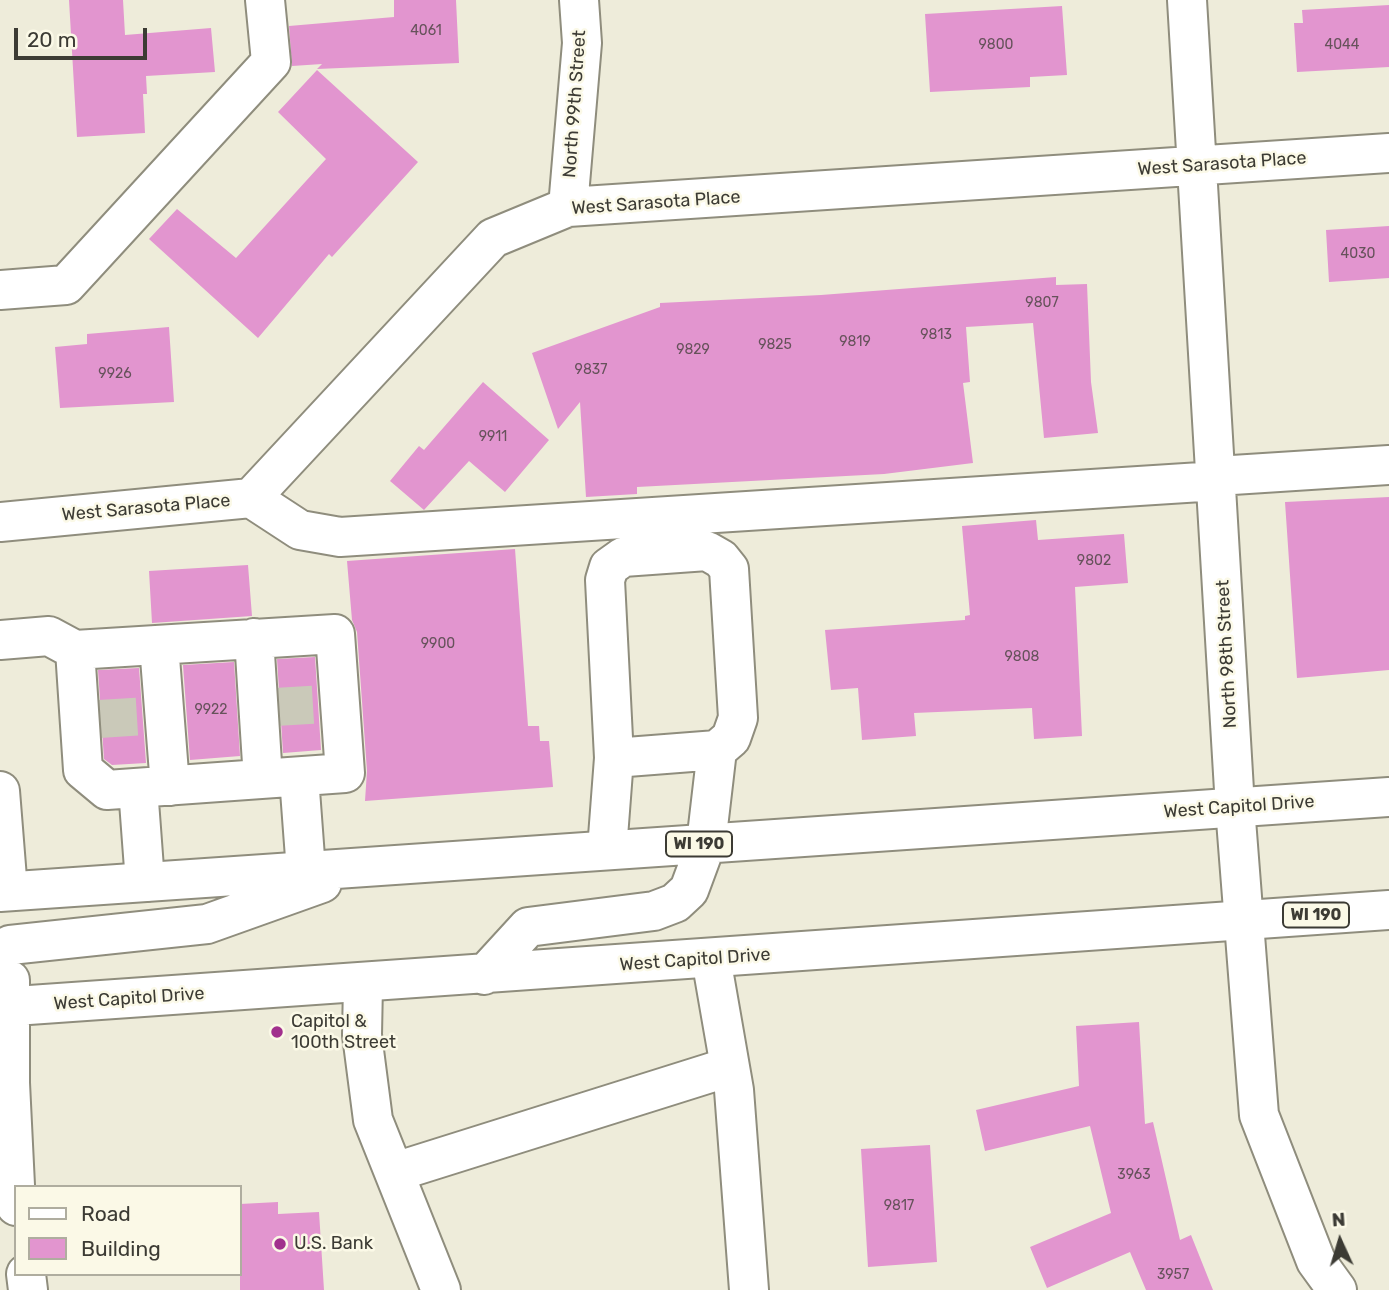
<!DOCTYPE html>
<html>
<head>
<meta charset="utf-8">
<style>
  body { margin:0 }
  #map { position:relative; width:1389px; height:1290px; overflow:hidden; background:#eeecda; font-family:Rubik,sans-serif }
  canvas { display:block }
  .legend { position:absolute; left:14px; top:1185px; width:228px; height:91px; box-sizing:border-box; background:#fbf9e7; border:2px solid #afad9f; margin:0; padding:9px 12px; list-style:none; font-size:21px; color:#3c3b34 }
  .legend li { display:flex; align-items:center; gap:14px; height:35px }
  .legend b { width:35px; border:2px solid #afad9f }
  .north { position:absolute; left:1305px; top:1206px; width:70px; height:70px; -webkit-text-stroke:5px #fbf9e7; paint-order:stroke; rotate:356deg; font-size:19px; font-weight:700; line-height:28px; text-align:center; color:#3c3b34 }
  .north::after { content:''; display:block; margin:auto; width:24px; height:32px; background:#3c3b34; clip-path:polygon(50% 0,100% 100%,50% 72%,0 100%) }
  .scale { position:absolute; left:14px; top:28px; width:133px; height:32px; box-sizing:border-box; border:4px solid #3c3b34; border-top:0; padding-left:9px; font-size:21px; line-height:24px; white-space:nowrap; color:#3c3b34; -webkit-text-stroke:5px #fbf9e7; paint-order:stroke }
</style>
</head>
<body>
<div id="map">
<canvas width="1389" height="1290"></canvas>
<ul class="legend">
<li><b style="height:9px;background:#fff"></b>Road</li>
<li><b style="height:19px;background:#e295cf"></b>Building</li>
</ul>
<div class="north">N</div>
<div class="scale">20 m</div>
</div>
<script>
const g = document.querySelector('canvas').getContext('2d');
g.lineJoin = 'round';
function fillPath(path, color) {
  g.fillStyle = color;
  g.fill(path, 'evenodd');
}
function shape(rows) {
  const path = new Path2D();
  for (const r of rows) {
    path.moveTo(r[0], r[1]);
    for (let i = 2; i < r.length; i += 2) path.lineTo(r[i], r[i + 1]);
  }
  return path;
}
function trace(path, color, width, dash) {
  g.strokeStyle = color;
  g.lineWidth = width;
  g.lineCap = dash ? 'butt' : 'round';
  g.setLineDash(dash || []);
  g.stroke(path);
}
function label(font, color, halo, rows, align = 'center') {
  g.font = font + ' Rubik,sans-serif';
  g.lineWidth = 5;
  g.setLineDash([]);
  g.textBaseline = 'middle';
  g.strokeStyle = halo;
  g.fillStyle = color;
  for (const [text, x, y, turn = 0] of rows) {
    g.save();
    g.translate(x, y);
    g.rotate((+turn || 0) * Math.PI / 180);
    g.textAlign = isNaN(turn) ? turn : align;
    if (halo) g.strokeText(text, 0, 0);
    g.fillText(text, 0, 0);
    g.restore();
  }
}
const building = shape([
  [69,0,123,0,125,35,211,28,215,72,146,76,147,94,143,94,145,133,77,137],
  [394,0,456,0,459,63,317,69,322,64,292,66,289,26,394,17],
  [1389,5,1389,67,1297,72,1294,23,1303,23,1302,10],
  [1062,6,1067,75,1030,77,1030,87,930,92,925,14],
  [317,70,418,162,332,257,329,254,258,338,149,239,177,209,236,258,326,159,278,112],
  [1389,226,1389,278,1329,282,1326,230],
  [1056,277,1056,285,1087,284,1091,382,1098,433,1044,438,1033,323,966,327,970,382,963,383,973,463,884,474,637,487,637,494,586,497,580,402,558,429,532,353,660,307,660,303,821,295],
  [169,327,174,402,60,408,55,347,87,344,87,334],
  [483,382,549,440,505,492,469,461,424,510,390,481,419,446,424,450],
  [1389,497,1389,670,1297,678,1285,502],
  [1036,520,1038,540,1124,534,1128,583,1075,587,1082,736,1034,739,1032,708,914,713,916,736,862,740,858,688,831,690,825,630,965,620,965,616,970,615,962,526],
  [515,549,528,726,539,726,540,741,549,741,553,787,365,801,367,771,357,632,352,620,347,561],
  [248,565,252,616,152,623,149,571],
  [315,657,321,750,283,753,277,659],
  [234,662,240,756,190,760,183,665],
  [139,668,146,763,112,765,104,759,98,670],
  [1139,1022,1145,1124,1153,1122,1180,1240,1191,1235,1213,1290,1146,1290,1130,1252,1047,1288,1030,1247,1111,1213,1090,1126,985,1151,976,1110,1079,1086,1076,1026],
  [930,1145,937,1262,868,1267,861,1149],
  [278,1202,278,1214,319,1212,324,1290,240,1290,240,1204]
]);
const minorTunnel = shape([
  [275,707,325,704],
  [99,719,147,716]
]);
const minor = shape([
  [1187,0,1235,807,1259,1115,1316,1261,1337,1290],
  [568,207,582,43,579,0],
  [0,290,66,285,271,62,265,0],
  [1217,476,1389,465],
  [251,498,300,530,340,537,1217,481],
  [0,522,251,498,493,238,568,207,1389,153],
  [254,638,263,779],
  [0,640,49,636,75,650,335,634,345,773,107,790,83,770,75,650],
  [159,645,170,786],
  [614,758,717,750],
  [299,777,306,871],
  [138,788,145,882],
  [0,791,8,891],
  [607,850,614,758,605,580,609,567,623,557,707,551,721,559,729,569,738,718,731,738,717,750,706,844],
  [711,958,734,1090,749,1290],
  [363,984,362,1035,373,1120,441,1290],
  [395,1172,729,1067]
]);
const major = shape([
  [0,892,1389,797],
  [0,954,10,945,207,924,322,883],
  [484,975,528,927,654,911,675,903,689,890,706,844],
  [10,980,10,1083,16,1206],
  [0,1007,1389,910],
  [26,1274,28,1290]
]);
const markers = [
  [277,1032,7,"#a1308d"],
  [280,1244,7,"#a1308d"]
];
const numberNames = [
  ["4061",426,31],
  ["9800",996,45],
  ["4044",1342,45],
  ["4030",1358,254],
  ["9807",1042,303],
  ["9813",936,335],
  ["9819",855,342],
  ["9825",775,345],
  ["9829",693,350],
  ["9837",591,370],
  ["9926",115,374],
  ["9911",493,437],
  ["9802",1094,561],
  ["9900",438,644],
  ["9808",1022,657],
  ["9922",211,710],
  ["3963",1134,1175],
  ["9817",899,1206],
  ["3957",1173,1275]
];
const shields = [
  [699,844,66],
  [1316,915,66]
];
const shieldNames = [
  ["WI 190",699,844],
  ["WI 190",1316,915]
];
const streetNames = [
  ["North 99th Street",575,104,-86],
  ["West Sarasota Place",1222,164,-4],
  ["West Sarasota Place",656,203,-4],
  ["West Sarasota Place",146,508,-5],
  ["North 98th Street",1227,654,-93],
  ["West Capitol Drive",1239,807,-4],
  ["West Capitol Drive",695,960,-4],
  ["West Capitol Drive",129,999,-4]
];
const poiNames = [
  ["Capitol &",291,1022],
  ["100th Street",291,1043],
  ["U.S. Bank",294,1244]
];
fillPath(building, '#e295cf');
trace(minorTunnel, '#cac9b9', 38, [38, 19]);
trace(minor, '#8f8d7d', 42);
trace(major, '#8f8d7d', 42);
trace(minor, '#fff', 38);
trace(major, '#fff', 38);
for (const [x, y, r, color] of markers) {
  const dot = new Path2D();
  dot.arc(x, y, r, 0, 2 * Math.PI);
  g.fillStyle = color;
  g.fill(dot);
  trace(dot, '#fbf9e7', 2.5);
}
label('14px', '#66525b', null, numberNames);
for (const [x, y, w] of shields) {
  const box = new Path2D();
  box.roundRect(x - w / 2, y - 12.5, w, 25, 5);
  g.fillStyle = '#fbf9e7';
  g.fill(box);
  trace(box, '#3c3b34', 2);
}
label('bold 16px', '#3c3b34', null, shieldNames);
label('18px', '#3c3b34', '#fbf9e7', streetNames);
label('18px', '#3c3b34', '#fbf9e7', poiNames, 'left');
</script>
</body>
</html>
